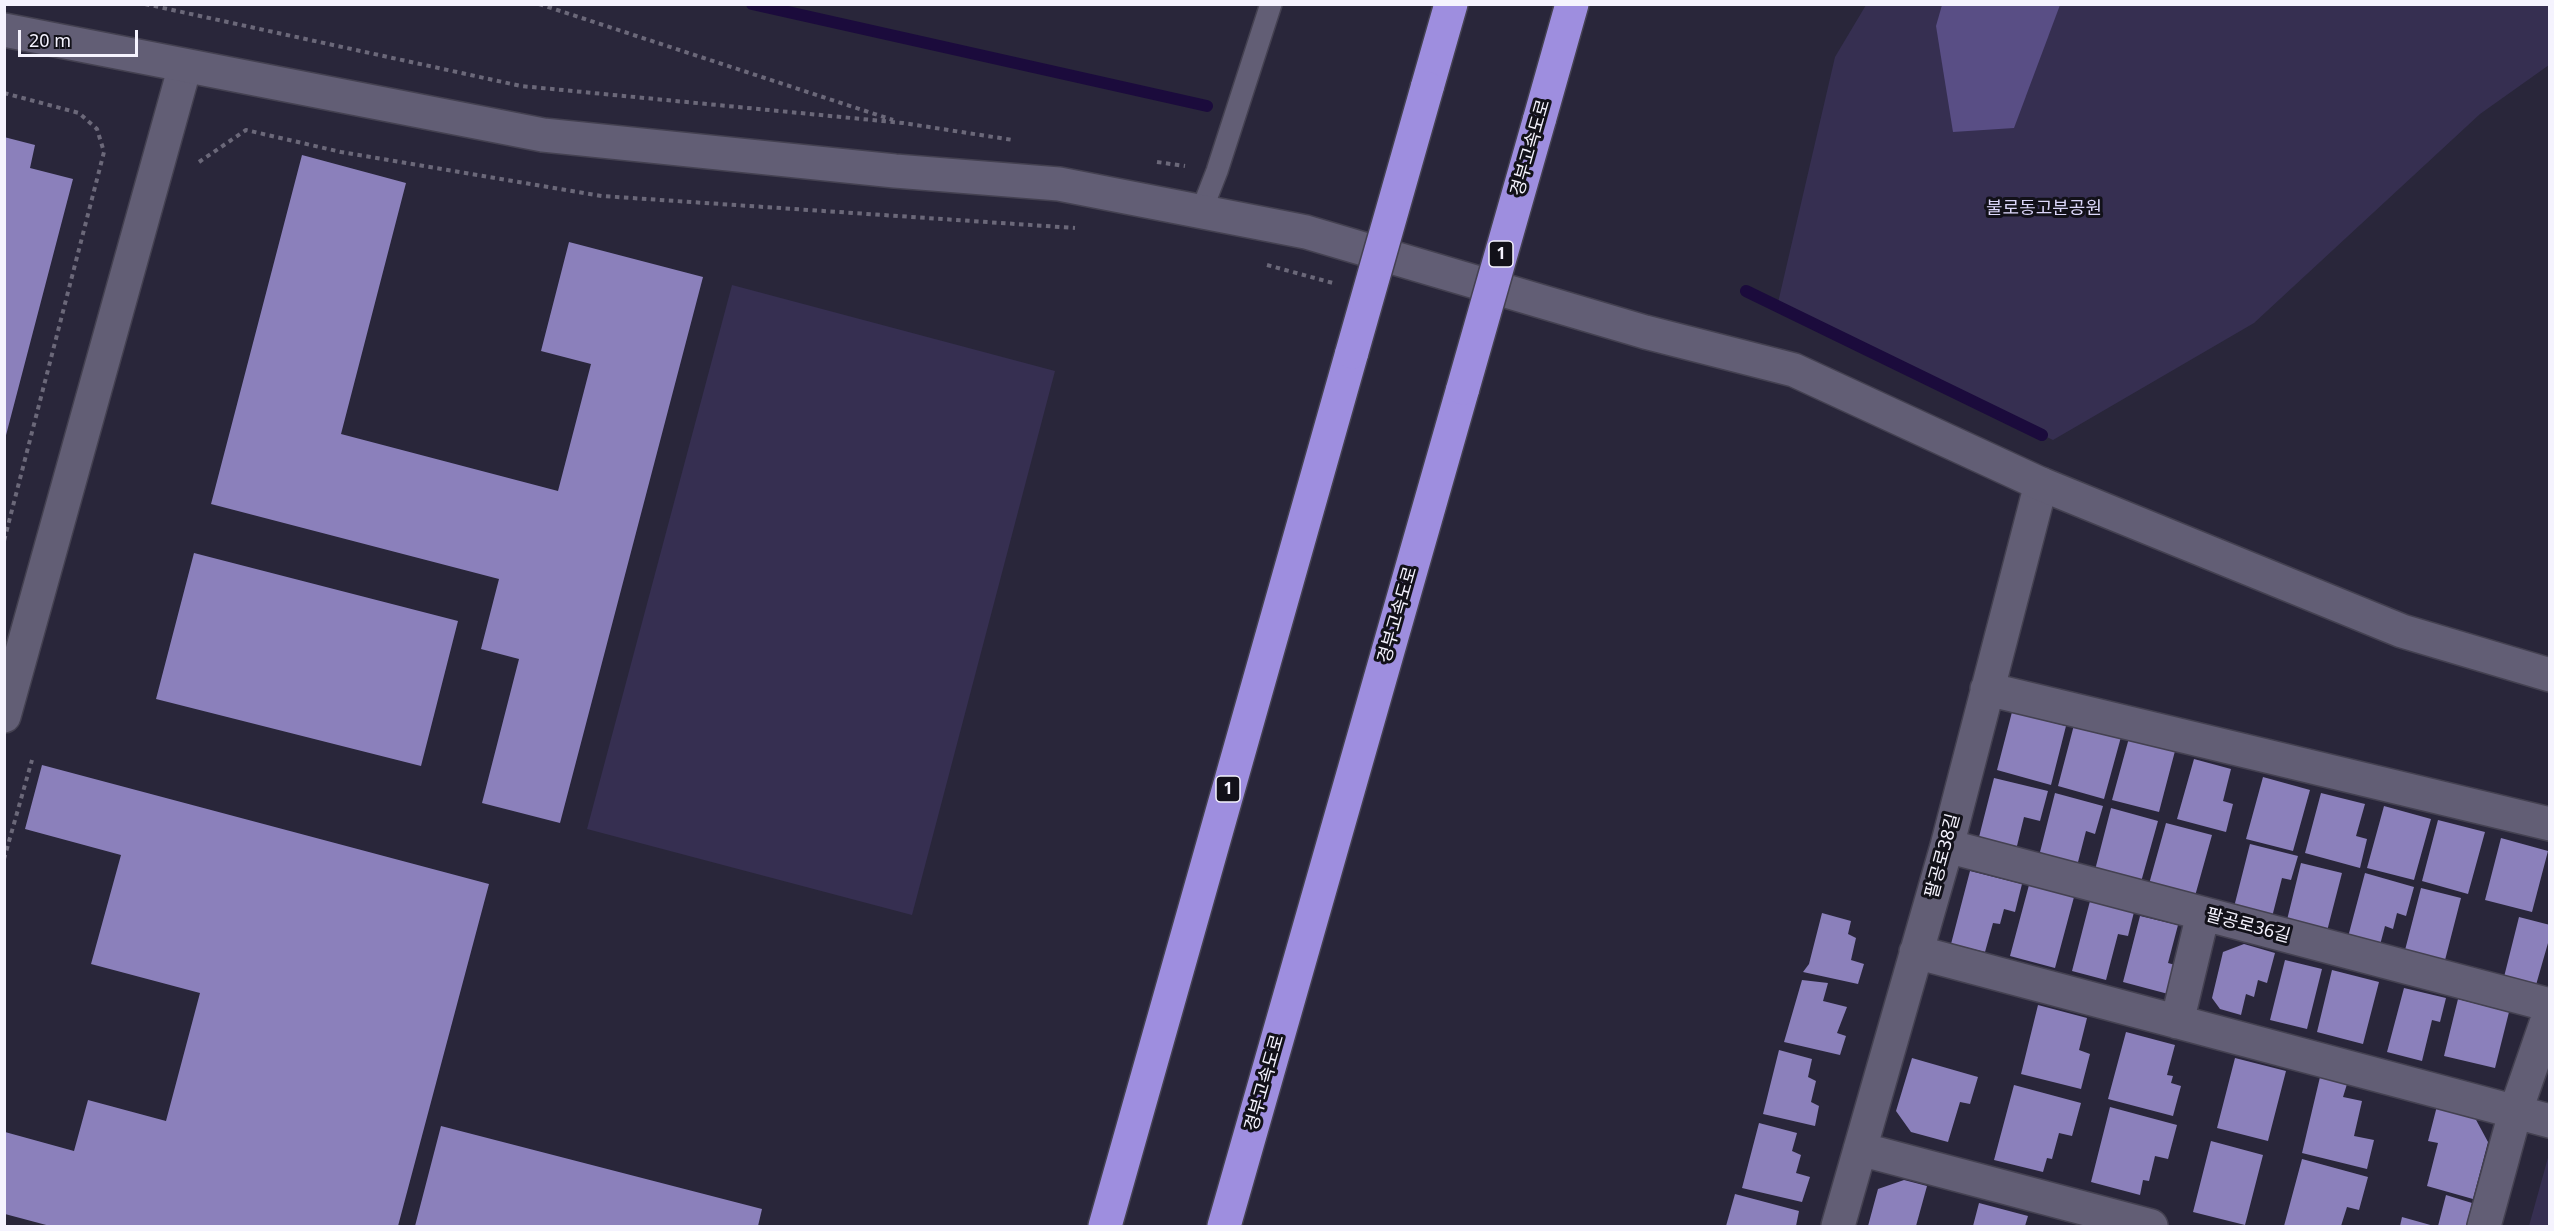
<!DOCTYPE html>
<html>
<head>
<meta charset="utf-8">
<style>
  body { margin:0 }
  #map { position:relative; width:2554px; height:1231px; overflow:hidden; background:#29263a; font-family:"Noto Sans",sans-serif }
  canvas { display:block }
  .frame { position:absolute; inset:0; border:6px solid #f5f3fe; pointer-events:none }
  .scale { position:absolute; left:18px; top:30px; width:120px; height:27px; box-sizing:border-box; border:3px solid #f5f3fe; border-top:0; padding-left:8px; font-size:18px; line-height:21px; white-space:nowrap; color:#f5f3fe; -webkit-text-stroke:4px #121119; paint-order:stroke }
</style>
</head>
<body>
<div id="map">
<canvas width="2554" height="1231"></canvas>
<div class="frame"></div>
<div class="scale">20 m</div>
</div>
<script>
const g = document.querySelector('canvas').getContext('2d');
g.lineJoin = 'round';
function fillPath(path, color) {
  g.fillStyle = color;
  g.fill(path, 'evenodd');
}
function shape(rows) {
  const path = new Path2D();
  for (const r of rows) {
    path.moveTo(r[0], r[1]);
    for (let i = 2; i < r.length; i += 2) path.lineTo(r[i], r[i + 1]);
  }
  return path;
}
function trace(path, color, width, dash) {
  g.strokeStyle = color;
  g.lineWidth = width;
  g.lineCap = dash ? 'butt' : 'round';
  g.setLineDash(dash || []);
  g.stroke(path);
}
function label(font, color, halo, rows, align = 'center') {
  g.font = font + ' "Noto Sans","Noto Sans KR",sans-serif';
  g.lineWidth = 6;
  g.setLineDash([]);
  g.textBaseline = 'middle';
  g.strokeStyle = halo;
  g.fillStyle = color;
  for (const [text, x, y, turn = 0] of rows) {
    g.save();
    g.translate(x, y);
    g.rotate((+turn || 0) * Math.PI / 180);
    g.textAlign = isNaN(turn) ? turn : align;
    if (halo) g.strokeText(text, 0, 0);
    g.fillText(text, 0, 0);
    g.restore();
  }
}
const green = shape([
  [1866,5,2549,5,2549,65,2480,114,2254,323,2053,440,1777,307,1835,57],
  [732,285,1055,371,912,915,587,829],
  [2549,1154,2549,1226,2529,1226]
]);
const forest = shape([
  [1942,5,2060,5,2014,128,1953,132,1936,26]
]);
const stream = shape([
  [752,4,1207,106],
  [1746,291,2042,435]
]);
const building = shape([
  [4,137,35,145,30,168,73,179,5,439],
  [302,155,406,183,341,434,558,491,591,364,541,351,569,242,703,277,560,823,482,803,519,659,481,649,499,579,211,504],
  [194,553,458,621,421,766,156,699],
  [2012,712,2066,726,2051,785,1997,770],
  [2074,725,2121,737,2104,799,2058,786],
  [2129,738,2175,751,2159,812,2112,800],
  [2194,759,2231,769,2223,801,2233,804,2226,832,2177,819],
  [42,765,489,884,398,1226,50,1226,5,1214,5,1132,74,1151,88,1100,166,1121,200,993,91,964,121,855,25,829],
  [2263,777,2310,790,2293,851,2246,839],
  [1994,778,2048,791,2040,821,2024,817,2016,850,1978,841],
  [2055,793,2103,806,2095,834,2086,831,2077,866,2039,856],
  [2321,793,2365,804,2356,836,2367,839,2360,868,2305,853],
  [2384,806,2431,819,2414,880,2367,868],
  [2111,808,2158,821,2141,882,2095,870],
  [2438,820,2485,832,2468,894,2422,881],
  [2166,823,2212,835,2195,896,2149,884],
  [2501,838,2548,851,2532,912,2485,900],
  [2250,844,2298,856,2291,880,2282,878,2272,917,2234,907],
  [2301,863,2342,873,2326,935,2286,924],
  [1970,871,2022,884,2015,912,2004,909,2000,924,1993,923,1985,952,1951,944],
  [2365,873,2414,887,2406,916,2397,913,2393,929,2385,926,2380,945,2348,937],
  [2029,885,2074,897,2055,968,2010,956],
  [2421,888,2461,898,2444,964,2404,954],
  [2090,901,2134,912,2128,936,2118,934,2106,980,2072,971],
  [1822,913,1851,921,1848,934,1856,938,1851,960,1864,964,1858,984,1803,972,1809,964],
  [2140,916,2178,925,2168,963,2179,966,2172,995,2123,982],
  [2519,917,2550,925,2550,936,2536,985,2504,977],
  [2244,944,2275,953,2267,983,2258,980,2254,997,2246,994,2241,1015,2220,1009,2212,998,2223,952],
  [2285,960,2322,969,2307,1029,2270,1020],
  [2332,970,2379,982,2363,1044,2317,1032],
  [1802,980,1828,983,1823,1001,1847,1007,1837,1033,1846,1036,1840,1055,1784,1042],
  [2404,988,2446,998,2440,1022,2432,1020,2422,1061,2387,1052],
  [2458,999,2509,1012,2495,1068,2444,1056],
  [2038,1005,2087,1018,2079,1050,2090,1054,2081,1089,2021,1074],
  [2126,1032,2175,1045,2167,1075,2173,1076,2171,1083,2181,1086,2173,1116,2108,1099],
  [1779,1050,1812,1059,1808,1077,1816,1081,1811,1102,1819,1106,1815,1126,1763,1114],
  [1912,1058,1978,1077,1970,1104,1960,1102,1948,1142,1911,1132,1896,1111],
  [2235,1058,2286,1071,2268,1141,2217,1128],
  [2320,1077,2347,1084,2343,1097,2362,1101,2354,1136,2374,1140,2367,1169,2302,1153],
  [2014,1085,2081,1103,2072,1136,2059,1133,2052,1159,2047,1158,2043,1172,1994,1160],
  [2437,1106,2474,1116,2488,1142,2473,1199,2427,1186,2438,1143,2428,1141],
  [2110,1107,2177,1125,2168,1159,2155,1156,2149,1181,2143,1180,2140,1195,2091,1182],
  [1759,1123,1797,1133,1792,1151,1801,1155,1796,1173,1810,1177,1802,1202,1742,1188],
  [441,1126,762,1209,758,1226,415,1226],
  [2211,1141,2263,1155,2245,1225,2193,1212],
  [2302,1159,2368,1177,2359,1210,2347,1207,2341,1226,2284,1226],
  [1904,1180,1927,1186,1916,1226,1868,1226,1878,1189],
  [1735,1194,1799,1211,1796,1226,1726,1226],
  [2446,1195,2472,1203,2466,1226,2438,1226],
  [1979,1203,2028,1216,2025,1226,1973,1226],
  [2402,1217,2434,1226,2400,1226]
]);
const path = shape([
  [145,4,521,86,903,123,1013,140],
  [539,4,893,120],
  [4,93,79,113,97,129,104,152,4,541],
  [199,162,246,130,341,152,602,196,1075,228],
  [1157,162,1185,166],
  [1267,265,1333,283],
  [4,859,32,760]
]);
const lane = shape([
  [1201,212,1217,171,1271,4]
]);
const street = shape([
  [1987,689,2550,824],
  [4,716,185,66],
  [1947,846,2550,1005],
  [1916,952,2550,1121],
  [2177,1022,2203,914],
  [1860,1149,2151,1226],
  [1838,1226,1947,846,2041,484],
  [2484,1226,2515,1113,2550,1012]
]);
const secondary = shape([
  [4,30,543,135,895,171,1059,184,1306,232,1645,332,1794,370,2041,484,2402,631,2550,675]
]);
const highway = shape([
  [1427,88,1451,4],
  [1539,121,1572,4],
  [1105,1226,1352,352],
  [1224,1226,1463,388]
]);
const highwayBridge = shape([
  [1352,352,1427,88],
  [1463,388,1539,121]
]);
const shields = [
  [1501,254,24],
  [1228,789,24]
];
const shieldNames = [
  ["1",1501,254],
  ["1",1228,789]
];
const streetNames = [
  ["경부고속도로",1531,148,-74],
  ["경부고속도로",1398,615,-74],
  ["팔공로38길",1943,856,-75],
  ["팔공로36길",2248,926,15],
  ["경부고속도로",1265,1083,-74]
];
const parkNames = [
  ["불로동고분공원",2044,209]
];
fillPath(green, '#362f51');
fillPath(forest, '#594e85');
trace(stream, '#1b0b3c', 12);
fillPath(building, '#8b80bb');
trace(lane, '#444151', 24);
trace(street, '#444151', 36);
trace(secondary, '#444151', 36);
trace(highway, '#444151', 36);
trace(path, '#6b6879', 4, [4.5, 4.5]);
trace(lane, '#625e75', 21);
trace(street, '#625e75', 33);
trace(secondary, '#625e75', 33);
trace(highway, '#9e8edf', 33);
trace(highwayBridge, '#444151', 36, []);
trace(highwayBridge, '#9e8edf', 33);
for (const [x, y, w] of shields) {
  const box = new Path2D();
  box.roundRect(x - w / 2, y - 13, w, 26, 4.5);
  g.fillStyle = '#121119';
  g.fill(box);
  trace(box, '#f5f3fe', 1.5);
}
label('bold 16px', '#f5f3fe', null, shieldNames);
label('18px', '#f5f3fe', '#121119', streetNames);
label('18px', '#dcd7fa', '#121119', parkNames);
</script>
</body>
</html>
